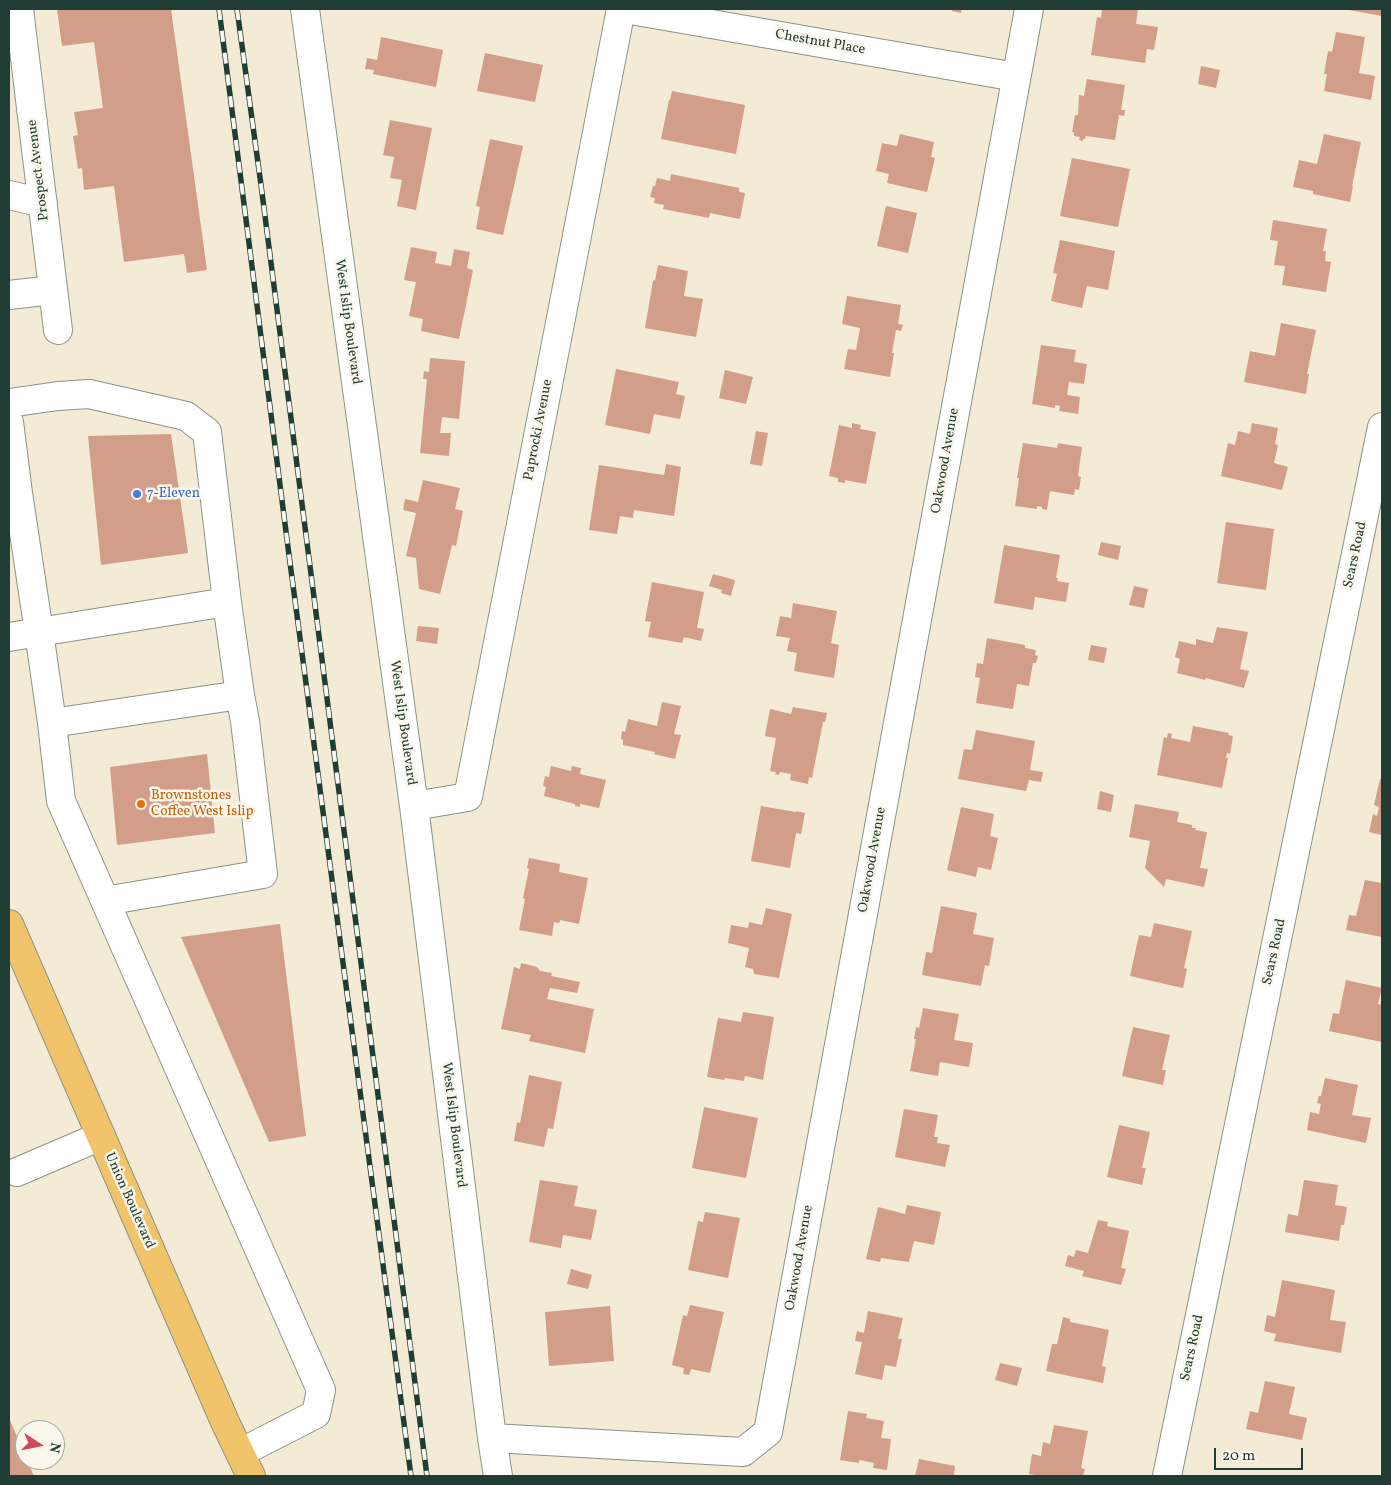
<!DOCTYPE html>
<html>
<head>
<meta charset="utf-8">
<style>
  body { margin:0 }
  #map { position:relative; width:1391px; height:1485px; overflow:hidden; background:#f3ebd5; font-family:Vollkorn,serif }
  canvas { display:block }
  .frame { position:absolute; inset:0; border:10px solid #1f3d34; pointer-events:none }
  .north { position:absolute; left:15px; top:1420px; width:50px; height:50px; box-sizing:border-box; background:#fbf7ec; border:1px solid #a3ada2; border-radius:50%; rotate:101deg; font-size:14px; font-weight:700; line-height:20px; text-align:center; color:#1f3d34 }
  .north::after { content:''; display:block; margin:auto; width:18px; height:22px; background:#d1495b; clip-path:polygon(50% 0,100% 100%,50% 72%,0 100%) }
  .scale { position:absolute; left:1214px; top:1448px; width:89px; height:22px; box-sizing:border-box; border:2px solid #1f3d34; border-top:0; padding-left:6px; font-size:15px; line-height:18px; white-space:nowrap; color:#1f3d34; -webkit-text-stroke:4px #fbf7ec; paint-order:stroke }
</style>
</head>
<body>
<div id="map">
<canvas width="1391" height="1485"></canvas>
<div class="frame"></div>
<div class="north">N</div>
<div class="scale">20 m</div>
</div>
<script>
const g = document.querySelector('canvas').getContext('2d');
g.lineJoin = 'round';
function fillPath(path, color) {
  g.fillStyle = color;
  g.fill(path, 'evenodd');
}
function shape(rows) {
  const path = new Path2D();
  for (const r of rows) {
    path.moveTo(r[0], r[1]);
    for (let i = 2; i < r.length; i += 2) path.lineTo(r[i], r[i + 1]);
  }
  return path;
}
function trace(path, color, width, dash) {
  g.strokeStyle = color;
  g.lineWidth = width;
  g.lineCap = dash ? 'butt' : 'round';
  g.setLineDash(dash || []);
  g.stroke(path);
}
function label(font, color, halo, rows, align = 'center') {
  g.font = font + ' Vollkorn,serif';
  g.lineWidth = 5;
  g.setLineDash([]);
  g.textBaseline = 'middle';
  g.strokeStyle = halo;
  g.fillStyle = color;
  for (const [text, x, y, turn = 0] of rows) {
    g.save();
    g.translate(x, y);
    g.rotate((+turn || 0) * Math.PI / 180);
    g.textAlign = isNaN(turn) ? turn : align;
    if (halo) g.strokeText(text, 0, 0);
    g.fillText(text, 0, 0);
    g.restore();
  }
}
const building = shape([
  [57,9,171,9,207,270,187,273,184,254,124,262,114,186,84,190,82,168,78,169,73,136,78,135,74,112,103,108,94,42,62,46],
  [952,9,962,9,961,13,952,11],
  [1102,9,1138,9,1136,24,1158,27,1154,50,1147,49,1145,63,1091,55,1097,17,1101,18],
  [1349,9,1382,9,1382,16,1349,10],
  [1336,32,1365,37,1359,73,1375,76,1371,100,1324,91,1327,74,1324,74,1328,51,1332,52],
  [381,37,443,50,436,87,373,74,374,70,365,69,367,58,377,60],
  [485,53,543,65,535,102,477,91],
  [1201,66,1220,70,1216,88,1198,84],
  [1087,79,1125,85,1121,110,1125,110,1124,116,1119,115,1115,140,1086,136,1085,139,1083,139,1083,141,1079,140,1080,137,1074,136,1074,132,1072,132,1075,115,1078,115,1079,95,1084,96],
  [672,91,745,105,736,154,661,139,669,100,670,100],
  [390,120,432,128,416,210,397,206,402,180,390,178,394,157,383,155],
  [900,134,934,142,931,157,935,158,927,192,887,183,889,174,876,171,882,143,897,146],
  [1324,134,1361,142,1352,186,1353,186,1350,202,1313,194,1313,191,1293,187,1299,160,1317,164],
  [490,139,523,146,503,235,476,229,480,207,476,206],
  [1072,158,1130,169,1118,227,1060,216],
  [671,174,739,188,739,192,745,193,740,219,710,213,709,218,663,209,664,205,654,203,655,198,650,197,653,186,655,186,657,178,670,181],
  [886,206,917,213,908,253,877,246],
  [1273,220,1327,229,1323,251,1326,251,1325,261,1331,262,1326,292,1282,285,1285,266,1274,265,1278,241,1270,240],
  [1060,240,1115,251,1108,290,1087,286,1082,308,1051,301,1057,274,1053,273],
  [411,247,437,252,435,263,451,266,454,249,470,252,467,268,473,270,459,339,421,331,423,319,409,316,416,282,404,280],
  [658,265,688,271,684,296,703,299,696,337,645,328,653,281,655,280],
  [847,296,901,305,898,324,903,325,901,331,896,330,892,353,894,353,890,377,844,369,848,349,856,350,860,328,842,324],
  [1281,323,1316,330,1307,374,1309,374,1306,394,1244,382,1250,351,1275,356],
  [1041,345,1076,350,1074,362,1087,364,1084,384,1069,382,1067,395,1080,397,1078,414,1059,411,1060,406,1055,405,1055,408,1032,404],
  [430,358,465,361,459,419,442,417,440,433,451,433,449,456,420,453,427,379,423,379,424,371,429,372],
  [616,369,679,382,676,394,685,396,680,419,654,414,650,434,605,425],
  [725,370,753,377,746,404,719,398],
  [852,423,861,425,860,429,876,432,866,484,845,480,845,483,838,482,838,478,829,476,839,425,852,428],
  [1252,423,1278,428,1275,444,1278,445,1274,463,1288,467,1282,490,1221,476,1228,443,1235,445,1238,431,1250,434],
  [756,431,768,433,762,466,750,464],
  [171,434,188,553,101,565,88,436],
  [1023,443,1057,448,1058,443,1082,447,1078,476,1081,477,1079,490,1075,489,1074,495,1050,491,1047,510,1042,509,1042,507,1037,506,1037,509,1015,506,1019,478,1017,478],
  [666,464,681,467,674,516,634,510,633,518,620,516,617,534,589,530,599,465,664,475],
  [423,480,460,488,455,509,463,511,456,546,452,545,440,594,419,589,416,558,406,556,416,513,403,510,405,499,418,502],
  [1226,522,1274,529,1266,590,1217,583],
  [1101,542,1121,546,1118,560,1098,555],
  [1004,545,1060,555,1056,578,1058,578,1057,581,1069,583,1066,602,1035,597,1033,610,994,603],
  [713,574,735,580,731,596,721,593,722,590,709,586],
  [652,582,704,592,697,628,704,629,701,641,684,637,682,643,648,637,651,622,645,621],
  [1134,586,1148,589,1144,608,1129,605],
  [793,603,837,611,831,643,839,645,834,678,794,671,797,653,787,651,790,638,776,636,780,616,791,618],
  [418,626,439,628,437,644,416,641],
  [1217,627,1248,632,1240,669,1249,671,1244,688,1206,678,1205,680,1177,673,1180,659,1175,657,1179,641,1196,645,1196,639,1213,643],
  [987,638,1025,645,1025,648,1036,650,1035,655,1038,656,1036,663,1033,663,1029,686,1017,684,1013,709,976,703,980,678,975,677,977,663,983,664],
  [1091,645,1107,648,1104,663,1088,660],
  [662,702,681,706,674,734,681,735,675,759,654,754,655,752,623,745,623,740,621,739,622,731,625,732,628,719,657,726],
  [793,707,827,713,825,722,823,722,812,778,809,777,808,784,790,780,791,774,780,772,779,775,775,774,776,772,770,771,776,738,765,736,770,709,791,714],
  [1193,726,1229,733,1228,735,1233,736,1230,754,1227,753,1226,758,1228,758,1222,788,1157,775,1164,737,1167,738,1168,733,1172,734,1171,738,1190,742],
  [976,730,1035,741,1030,770,1043,772,1041,782,1029,780,1026,791,958,779,964,749,972,750],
  [207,754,215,833,117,845,110,767],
  [551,766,571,771,572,766,581,768,580,774,606,780,599,808,580,804,580,807,575,806,575,804,544,796,546,787,543,786,545,776,549,777],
  [1380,779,1382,780,1382,835,1369,832,1373,814,1377,816,1379,807,1374,805],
  [1100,791,1114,795,1111,812,1097,809],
  [1135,804,1179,812,1177,822,1192,825,1192,828,1196,828,1195,830,1207,832,1200,868,1208,869,1204,887,1166,879,1164,887,1145,868,1150,841,1129,837],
  [761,806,796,812,796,811,805,813,801,834,796,833,790,868,751,861],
  [961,807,994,814,990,836,998,838,991,870,978,867,976,877,947,870],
  [529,858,560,864,559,872,588,878,579,924,560,920,559,923,554,922,552,936,519,930,525,899,523,898,529,869,527,868],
  [1365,880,1382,883,1382,937,1346,930,1349,915,1356,916],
  [941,906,977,913,973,934,994,938,989,966,985,965,981,986,922,975,926,952,932,953],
  [766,908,792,914,779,978,754,974,753,969,745,967,749,948,728,943,731,925,748,928,749,922,762,925],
  [1154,923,1192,931,1184,968,1187,969,1183,988,1130,976,1139,935,1151,937],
  [280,924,306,1136,269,1142,181,937],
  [521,963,537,967,540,971,552,973,551,976,580,982,577,993,550,988,547,999,594,1009,585,1053,529,1041,531,1035,501,1029,514,967,520,969],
  [1346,980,1382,988,1378,1004,1382,1005,1382,1042,1329,1031,1333,1013,1339,1014],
  [923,1008,959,1014,954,1040,973,1043,969,1067,940,1062,938,1076,910,1071,916,1039,914,1039,916,1027,919,1028],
  [743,1012,774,1017,763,1080,745,1076,744,1081,725,1078,724,1080,707,1077,718,1018,741,1022],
  [1133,1027,1170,1035,1162,1070,1166,1070,1163,1085,1122,1076],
  [529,1075,562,1082,553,1129,548,1128,544,1147,514,1141,517,1122,520,1123],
  [1325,1078,1358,1085,1352,1115,1371,1118,1366,1143,1307,1130,1310,1112,1319,1114,1321,1104,1317,1103,1319,1096,1321,1096],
  [704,1107,758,1118,746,1178,692,1168],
  [904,1109,938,1115,934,1137,938,1137,937,1143,950,1145,945,1167,895,1157],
  [1119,1125,1150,1132,1142,1168,1146,1168,1142,1185,1107,1177],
  [540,1180,578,1186,574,1206,597,1210,591,1240,563,1235,561,1248,529,1242],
  [1304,1180,1338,1185,1335,1205,1347,1207,1344,1225,1341,1225,1339,1241,1285,1232,1288,1214,1298,1216],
  [907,1205,941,1212,934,1245,914,1241,909,1262,881,1258,880,1262,866,1259,878,1207,905,1214],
  [705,1212,740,1218,728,1278,688,1270,698,1221,703,1222],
  [1098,1220,1108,1222,1107,1226,1129,1231,1121,1268,1126,1269,1121,1285,1082,1276,1084,1271,1065,1266,1068,1255,1074,1257,1076,1250,1088,1253],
  [571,1269,592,1275,588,1289,567,1284],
  [1282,1280,1335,1290,1330,1320,1346,1322,1341,1353,1274,1341,1276,1334,1264,1331,1267,1315,1275,1317],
  [690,1305,724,1312,710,1373,691,1369,689,1375,683,1374,684,1368,672,1365,683,1315,687,1316],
  [610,1306,614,1361,549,1366,545,1312],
  [868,1311,903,1318,898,1339,902,1339,896,1367,885,1365,882,1380,855,1374,862,1342,855,1341,857,1331,864,1333],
  [1063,1317,1070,1319,1070,1322,1109,1330,1102,1366,1106,1367,1103,1383,1046,1371,1052,1344,1057,1344],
  [1000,1363,1022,1368,1017,1386,995,1380],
  [1265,1381,1295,1387,1289,1414,1307,1418,1302,1440,1246,1429,1250,1411,1258,1413],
  [848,1411,867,1414,866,1418,884,1421,881,1438,891,1439,887,1470,873,1468,874,1463,859,1460,859,1463,840,1460],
  [9,1418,25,1455,25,1460,27,1460,34,1476,9,1476],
  [1054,1425,1088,1431,1081,1468,1085,1469,1083,1476,1041,1476,1029,1474,1032,1454,1041,1456,1043,1442,1050,1444],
  [919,1459,955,1466,954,1476,915,1476]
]);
const minor = shape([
  [19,9,58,330],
  [305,9,414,806,492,1438,498,1476],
  [625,9,1016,77],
  [9,195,43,203],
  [9,295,53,290],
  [9,403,58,396,89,394,186,416,207,432,227,602],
  [9,422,18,493,39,632,52,723,240,695,227,602,39,632,9,637],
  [52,723,61,801,321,1390,316,1414,240,1453],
  [414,806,468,797,621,9],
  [105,901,263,874,245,721,240,695],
  [17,1172,101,1136],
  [492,1438,743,1452,768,1432,1029,9],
  [1167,1476,1382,427]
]);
const major = shape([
  [9,924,225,1422,251,1476]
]);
const rail = shape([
  [219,9,289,555,411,1476],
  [237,9,261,185,427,1476]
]);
const markers = [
  [137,494,5,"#3f7fe0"],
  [141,804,5,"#e8710a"]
];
const streetNames = [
  ["Chestnut Place",820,43,10],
  ["Prospect Avenue",39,170,-97],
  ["West Islip Boulevard",347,322,82],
  ["Paprocki Avenue",539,430,-79],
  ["Oakwood Avenue",946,461,-80],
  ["Sears Road",1356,555,-78],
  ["West Islip Boulevard",402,723,82],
  ["Oakwood Avenue",873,860,-80],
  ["Sears Road",1275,952,-78],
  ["West Islip Boulevard",453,1125,83],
  ["Union Boulevard",129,1201,66],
  ["Oakwood Avenue",800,1258,-80],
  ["Sears Road",1193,1348,-78]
];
const shopNames = [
  ["7-Eleven",147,494]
];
const foodNames = [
  ["Brownstones",151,796],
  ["Coffee West Islip",151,812]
];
fillPath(building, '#d29e89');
trace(minor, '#899484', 30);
trace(major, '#899484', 30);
trace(minor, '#fff', 28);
trace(major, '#f1c36a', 28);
trace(rail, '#1f3d34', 5.5);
trace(rail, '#fbf7ec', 4, [11]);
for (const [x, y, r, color] of markers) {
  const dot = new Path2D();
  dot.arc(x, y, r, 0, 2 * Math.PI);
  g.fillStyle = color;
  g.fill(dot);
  trace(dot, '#fbf7ec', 2);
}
label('14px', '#1f3d34', '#fbf7ec', streetNames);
label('14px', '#366cbe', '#fbf7ec', shopNames, 'left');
label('14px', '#c56008', '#fbf7ec', foodNames, 'left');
</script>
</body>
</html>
